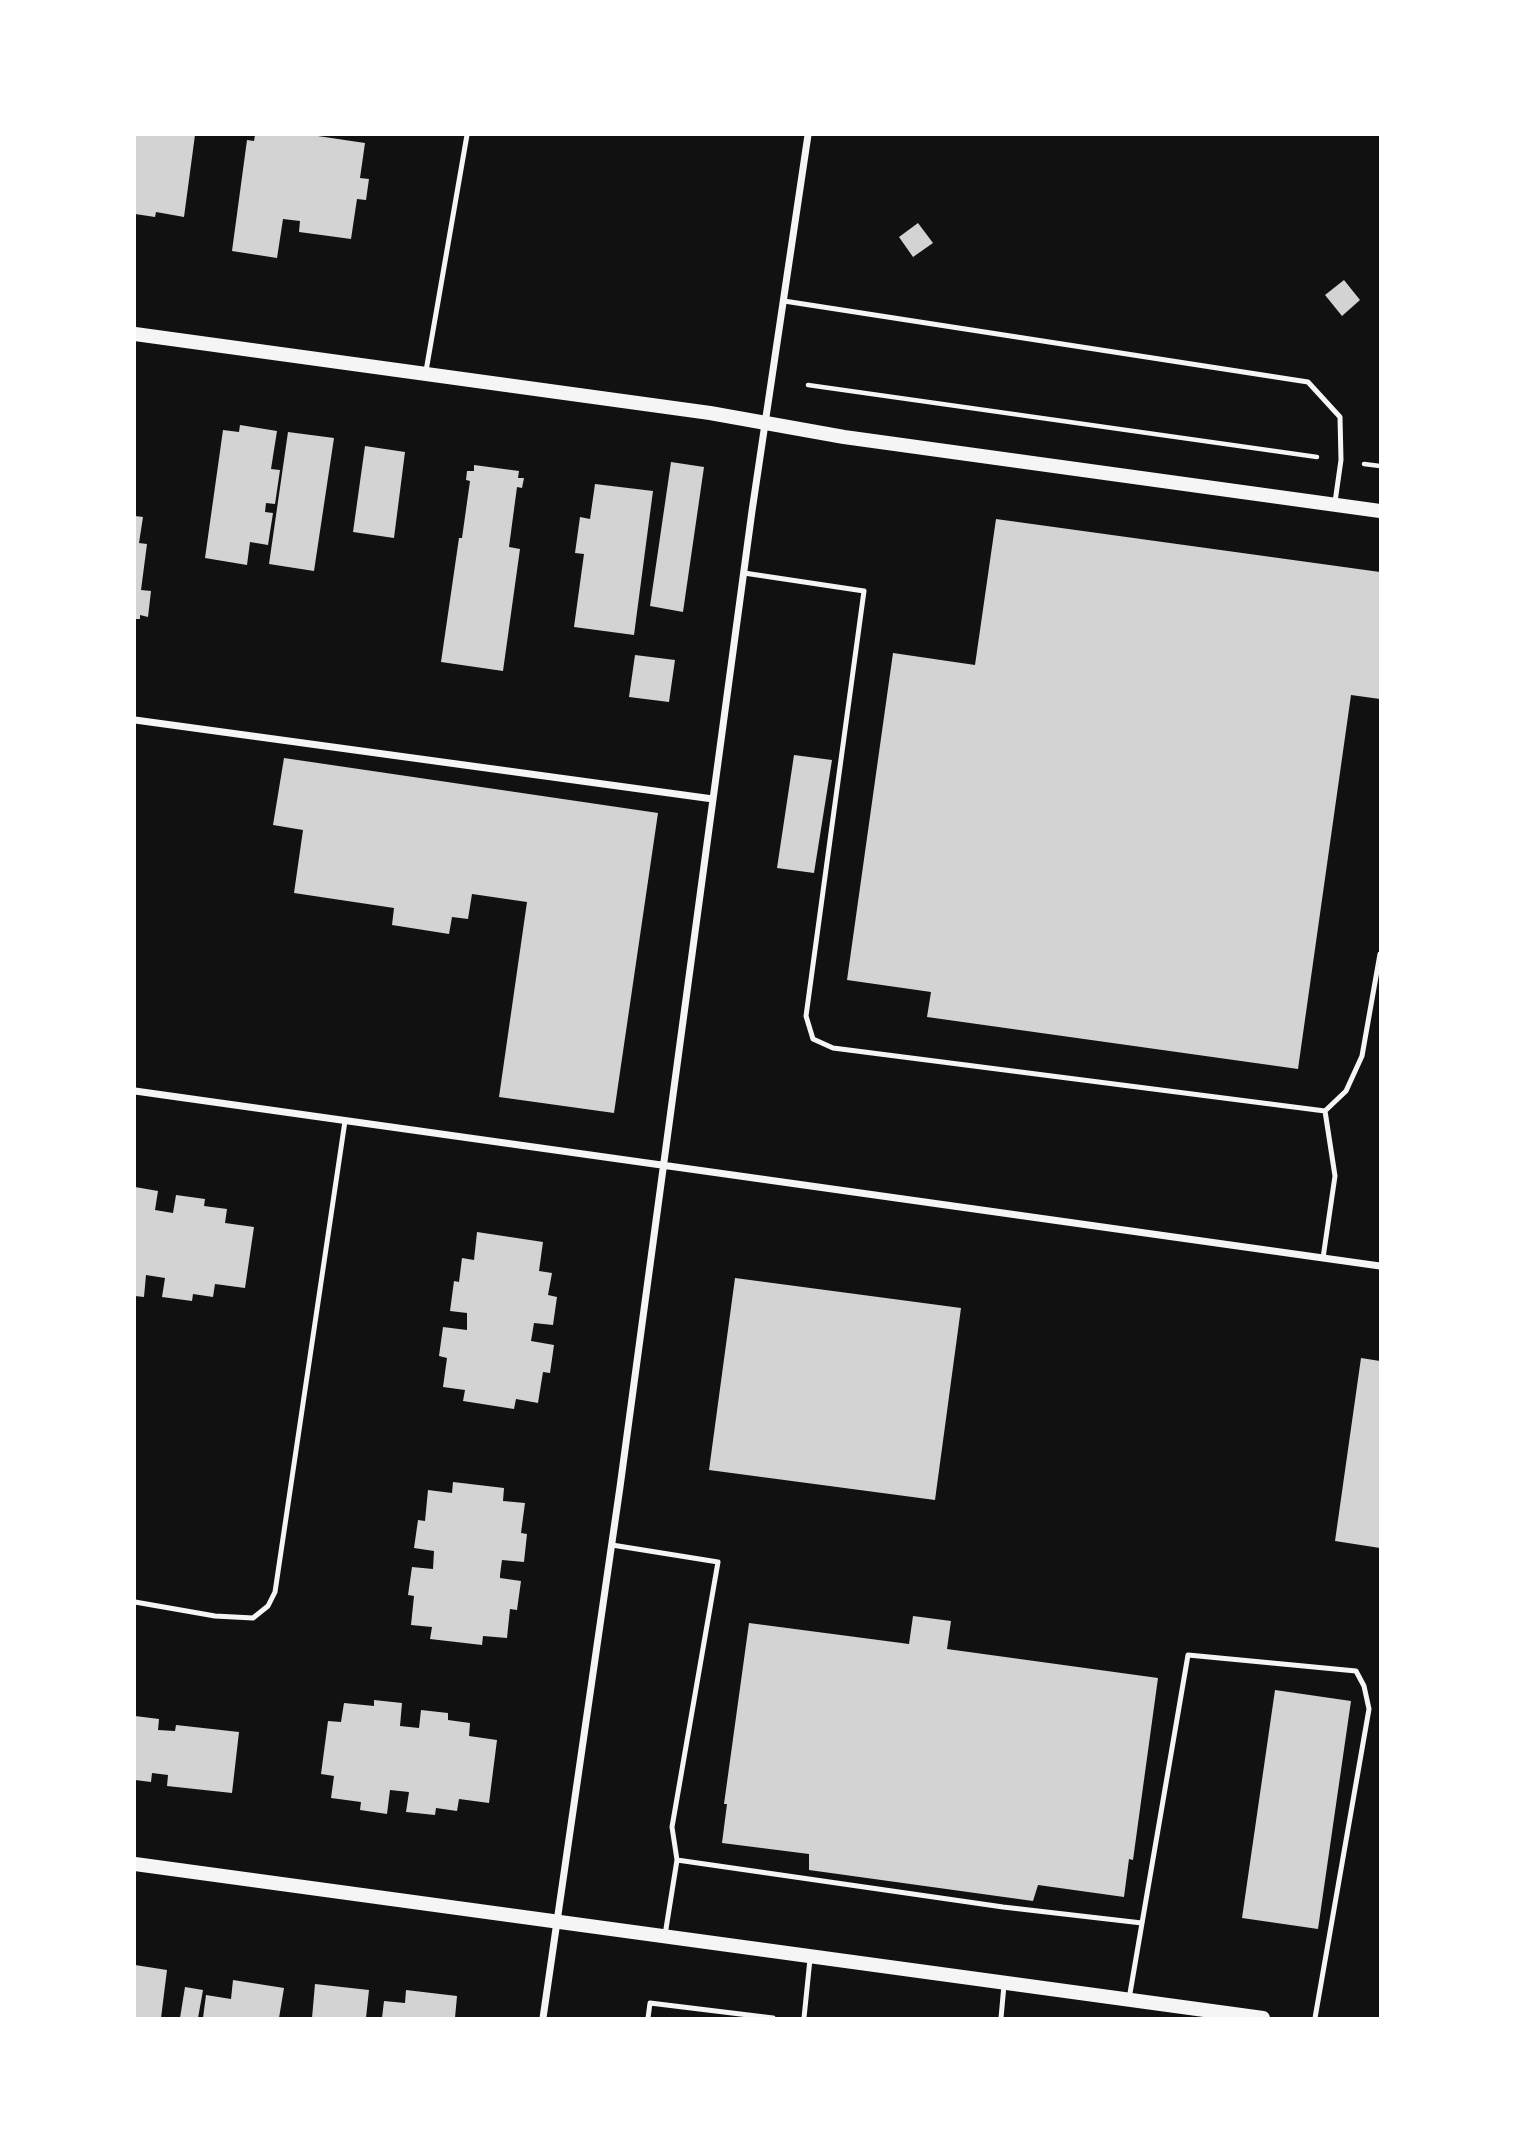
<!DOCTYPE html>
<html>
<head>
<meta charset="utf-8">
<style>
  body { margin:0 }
  #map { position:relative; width:1515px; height:2153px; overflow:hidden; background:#111; font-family:"IBM Plex Sans",sans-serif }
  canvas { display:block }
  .frame { position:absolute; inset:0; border:136px solid #fff; pointer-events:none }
</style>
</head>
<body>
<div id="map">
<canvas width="1515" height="2153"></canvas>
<div class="frame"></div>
</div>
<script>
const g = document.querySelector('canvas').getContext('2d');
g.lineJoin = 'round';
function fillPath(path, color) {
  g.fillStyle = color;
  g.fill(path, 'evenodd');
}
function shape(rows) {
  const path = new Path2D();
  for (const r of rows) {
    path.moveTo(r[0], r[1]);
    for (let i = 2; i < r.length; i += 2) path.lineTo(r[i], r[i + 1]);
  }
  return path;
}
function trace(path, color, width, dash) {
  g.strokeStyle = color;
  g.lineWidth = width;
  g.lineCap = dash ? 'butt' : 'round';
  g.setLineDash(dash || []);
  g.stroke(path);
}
const building = shape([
  [135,135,195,135,184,217,156,212,155,217,135,214],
  [255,135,311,135,365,143,360,178,369,179,366,200,357,199,351,239,299,232,300,221,283,219,277,258,232,251,247,140,254,141],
  [918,223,933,243,913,257,899,237],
  [1344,280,1360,300,1342,316,1325,295],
  [240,425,277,431,271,469,280,470,275,504,266,503,265,512,273,513,268,545,250,542,247,565,205,558,223,430,239,432],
  [288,432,334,438,314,571,269,564],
  [365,446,405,452,394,538,353,532],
  [671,462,704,467,683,612,650,606],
  [474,465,519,471,518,478,524,478,522,488,517,487,509,547,520,549,503,671,441,662,459,538,462,538,470,481,466,480,467,471,474,471],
  [595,484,653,491,634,635,574,627,584,554,575,553,580,517,590,519],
  [135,516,143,517,139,543,147,544,141,590,151,591,148,617,140,615,140,619,135,619],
  [996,519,1380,572,1380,699,1351,695,1298,1069,927,1017,931,992,847,980,893,653,975,665],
  [635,655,675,660,669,702,629,697],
  [794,755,832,760,814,873,777,868],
  [284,758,658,813,614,1113,499,1097,527,902,472,894,468,919,452,917,449,934,392,925,394,908,294,893,303,830,273,825],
  [135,1187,158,1191,155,1210,173,1213,176,1195,205,1199,204,1206,227,1209,225,1223,254,1227,245,1288,215,1284,213,1297,193,1294,192,1301,162,1297,165,1278,146,1275,144,1297,135,1296],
  [477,1232,543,1242,539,1271,552,1273,548,1295,557,1297,553,1325,534,1323,531,1341,554,1345,550,1373,543,1372,538,1403,516,1399,514,1409,463,1401,465,1390,443,1387,447,1358,439,1356,443,1327,467,1330,467,1313,450,1311,454,1281,459,1282,462,1258,474,1260],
  [735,1278,961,1308,935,1500,709,1470],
  [1361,1358,1380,1361,1380,1548,1335,1541],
  [453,1482,504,1488,503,1501,525,1503,521,1533,527,1534,524,1562,502,1560,500,1575,500,1578,521,1581,517,1610,510,1609,507,1638,483,1636,482,1645,430,1639,432,1627,411,1625,414,1596,408,1595,412,1567,433,1569,434,1551,414,1548,418,1520,425,1521,428,1490,452,1493],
  [913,1616,951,1621,947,1649,1158,1678,1133,1860,1129,1859,1124,1897,1038,1885,1033,1901,809,1870,809,1854,722,1843,727,1804,724,1804,749,1623,909,1644],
  [1275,1690,1351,1701,1318,1929,1242,1918],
  [374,1700,402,1703,400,1726,419,1728,421,1710,448,1713,448,1720,470,1723,469,1736,497,1740,489,1803,459,1799,457,1811,436,1808,435,1815,406,1812,409,1792,390,1790,387,1814,360,1810,361,1802,331,1798,334,1776,321,1774,328,1721,341,1722,344,1703,374,1706],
  [135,1716,159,1719,158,1730,175,1731,176,1725,239,1732,232,1793,167,1786,168,1775,152,1773,151,1782,135,1780],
  [135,1965,167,1970,161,2018,135,2018],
  [233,1980,284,1988,279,2018,203,2018,206,1995,231,1999],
  [315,1984,369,1990,366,2018,312,2018],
  [185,1987,203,1990,198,2018,180,2018],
  [406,1990,457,1996,455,2018,382,2018,384,2001,405,2003]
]);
const path = shape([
  [808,385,1317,457],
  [1364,464,1380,466]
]);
const service = shape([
  [784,301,1308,382,1340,417,1341,460,1335,502],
  [426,371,467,135],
  [744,573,864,591,806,1016,813,1039,833,1048,1325,1111,1346,1091,1362,1056,1380,954],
  [1323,1258,1335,1176,1325,1111],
  [612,1545,718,1562,672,1827,677,1860],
  [135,1602,215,1616,253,1618,268,1606,275,1592,345,1121],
  [665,1935,677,1860,1003,1907,1142,1923],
  [1129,1999,1188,1655,1356,1671,1364,1686,1369,1709,1315,2018],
  [648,2018,650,2003,773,2018],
  [804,2018,810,1959],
  [1001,2018,1004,1985]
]);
const minor = shape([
  [135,720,713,799],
  [135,1091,1380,1266],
  [543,2018,620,1487,752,511,808,135]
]);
const secondary = shape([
  [135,334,710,413,844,437,1380,511],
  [135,1864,1263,2018]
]);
fillPath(building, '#d3d3d3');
trace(path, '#f5f5f5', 4.5);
trace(service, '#f5f5f5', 5);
trace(minor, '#f5f5f5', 7);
trace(secondary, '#f5f5f5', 14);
</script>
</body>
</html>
